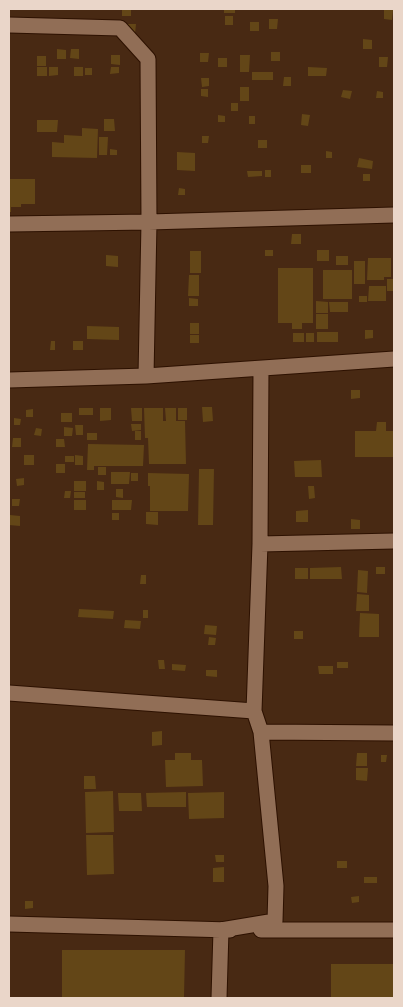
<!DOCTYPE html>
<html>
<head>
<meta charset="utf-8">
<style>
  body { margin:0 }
  #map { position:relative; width:403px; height:1007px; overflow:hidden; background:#482913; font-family:Figtree,sans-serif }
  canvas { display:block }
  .frame { position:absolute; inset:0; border:10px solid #ead6c9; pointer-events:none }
</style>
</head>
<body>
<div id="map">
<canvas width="403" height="1007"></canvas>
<div class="frame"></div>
</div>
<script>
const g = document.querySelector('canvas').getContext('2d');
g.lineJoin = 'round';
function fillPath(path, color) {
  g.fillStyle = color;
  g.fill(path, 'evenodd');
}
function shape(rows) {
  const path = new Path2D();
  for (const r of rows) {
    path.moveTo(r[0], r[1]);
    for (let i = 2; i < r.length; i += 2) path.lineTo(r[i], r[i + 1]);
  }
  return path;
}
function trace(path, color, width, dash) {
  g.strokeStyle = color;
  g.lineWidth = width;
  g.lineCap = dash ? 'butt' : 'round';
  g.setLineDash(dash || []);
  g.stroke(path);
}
const building = shape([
  [122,9,131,9,131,16,122,16],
  [224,9,235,9,235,13,224,13],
  [384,10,393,10,392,20,384,19],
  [225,16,233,16,233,25,225,25],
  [269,19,278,19,277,29,269,29],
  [250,22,259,22,259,31,250,31],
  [127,24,136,24,135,34,127,33],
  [363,39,372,40,372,49,363,49],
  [57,49,66,50,66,59,57,59],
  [71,49,79,49,79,59,70,58],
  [271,52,280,52,280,61,271,61],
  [200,53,209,53,208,62,200,62],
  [111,55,120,55,120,65,111,64],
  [240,55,250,55,249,72,240,72],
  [37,56,46,56,46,66,37,66],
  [379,57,388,57,387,67,379,67],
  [218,58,227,58,227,67,218,67],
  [37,67,47,67,47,76,37,76],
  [49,67,58,67,58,75,49,76],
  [74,67,83,67,83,76,74,76],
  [111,67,119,67,119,73,110,74],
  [308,67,327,68,326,76,308,76],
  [85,68,92,68,92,75,85,75],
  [252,72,273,72,273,80,252,80],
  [284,77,291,77,291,86,283,86],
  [201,78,209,78,209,86,202,87],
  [240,87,249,87,249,101,240,101],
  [201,89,208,89,208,97,201,96],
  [343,90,352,91,350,99,341,97],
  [377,91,383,92,383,98,376,98],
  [231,103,238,103,238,111,231,111],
  [302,114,310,115,308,126,301,125],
  [218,115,225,116,225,122,218,122],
  [249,116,255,116,255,124,249,124],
  [104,119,114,119,115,131,104,131],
  [37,120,58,120,57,132,37,132],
  [82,128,98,129,97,158,52,157,52,142,64,143,64,135,82,136],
  [202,136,209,136,208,143,202,143],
  [99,137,108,137,107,155,99,155],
  [258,140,267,140,267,148,258,148],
  [110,149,117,150,117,155,110,155],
  [326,151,332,152,332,158,326,158],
  [177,152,195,153,195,171,177,170],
  [359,158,373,161,372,169,357,167],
  [301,165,311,165,311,173,301,173],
  [265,170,271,170,271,177,265,177],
  [247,171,262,171,262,176,248,177],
  [363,174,370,174,370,181,363,181],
  [9,179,35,179,35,204,21,204,21,207,11,207,11,212,9,212],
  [179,188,185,189,185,195,178,195],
  [292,234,301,234,301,244,291,244],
  [265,250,273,250,273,256,265,256],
  [317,250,329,250,329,261,317,261],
  [190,251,201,251,201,273,190,273],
  [106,255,118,256,118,267,106,266],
  [336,256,348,256,348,265,336,265],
  [368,258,391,258,391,277,384,277,384,280,367,280],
  [354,261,365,261,365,284,354,284],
  [278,268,313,268,313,323,302,323,302,329,292,329,292,323,278,323],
  [323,270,352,270,352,299,323,299],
  [189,275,199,275,199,296,188,296],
  [387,279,394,279,394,291,387,291],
  [369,286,386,286,386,301,368,301],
  [359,296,367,296,367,302,359,302],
  [189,298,198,299,198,306,189,306],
  [316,301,328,302,328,313,316,313],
  [329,302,348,302,348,312,330,312],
  [316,314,328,314,328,329,316,329],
  [190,323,199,323,199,334,190,334],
  [87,326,119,327,119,340,87,339],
  [365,330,373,330,373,338,365,339],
  [317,332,338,332,338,342,317,342],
  [293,333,304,333,304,342,293,342],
  [306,333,314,333,314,342,306,342],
  [190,335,199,335,199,343,190,343],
  [51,341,55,341,55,350,50,350],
  [73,341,83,341,83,350,73,350],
  [351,390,360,390,360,398,351,399],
  [202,407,212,407,213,421,203,422],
  [79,408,93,408,93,415,79,415],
  [100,408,111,408,111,420,100,421],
  [131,408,142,408,142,421,132,421],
  [144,408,163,408,163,421,166,421,165,408,176,408,176,421,185,421,186,464,149,464,148,438,145,438],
  [178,408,187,408,187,420,178,420],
  [33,409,33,417,26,417,26,410],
  [61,413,72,413,72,422,61,422],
  [14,418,21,419,20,425,14,425],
  [377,422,386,422,386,431,394,431,394,457,355,457,355,431,376,431],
  [131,424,141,424,141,430,132,431],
  [75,425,83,425,83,435,76,435],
  [64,427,73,428,72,436,64,436],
  [36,428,42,429,41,436,34,435],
  [135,431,141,431,141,440,135,440],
  [87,433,97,433,97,440,87,440],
  [13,438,21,438,21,447,12,447],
  [56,439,64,439,65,447,56,447],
  [88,444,144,445,143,466,94,466,94,470,87,470],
  [24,455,34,455,34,465,24,465],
  [75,455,83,456,83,465,75,465],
  [65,456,74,456,74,462,65,462],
  [321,460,322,477,295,477,294,461],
  [56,464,65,464,65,473,56,473],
  [98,467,106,467,106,475,98,475],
  [199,469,214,469,213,525,198,525],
  [111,472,130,472,129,484,111,484],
  [131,473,138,473,138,481,131,481],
  [148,473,189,474,188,511,150,511,150,486,148,486],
  [24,478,24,485,17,486,16,479],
  [74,481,86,481,86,491,74,491],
  [97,481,104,482,104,490,97,490],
  [308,486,314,486,315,498,309,499],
  [116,489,123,489,123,498,116,497],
  [65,491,71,491,70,498,64,498],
  [74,492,85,492,85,498,74,498],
  [12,499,20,499,19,506,12,506],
  [74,500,86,500,86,510,74,510],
  [112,500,132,500,131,510,112,510],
  [308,510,308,522,296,522,296,511],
  [146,512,158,512,158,525,146,524],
  [112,513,119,513,119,520,112,520],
  [10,515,20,516,20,526,9,525],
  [351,519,360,520,360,529,351,529],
  [341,567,342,579,310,579,310,568],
  [376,567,385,567,385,574,376,574],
  [295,568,308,568,308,579,295,579],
  [358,570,368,571,367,593,357,592],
  [141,575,146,575,146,584,140,584],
  [357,594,369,595,369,611,356,611],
  [79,609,114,611,113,619,78,617],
  [143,610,148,610,148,618,143,618],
  [360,613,379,614,379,637,359,637],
  [125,620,141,621,140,629,124,628],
  [205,625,217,626,216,635,204,634],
  [294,631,303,631,303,639,294,639],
  [209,637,216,638,215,645,208,645],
  [158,660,164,660,165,669,159,669],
  [337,662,348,662,348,668,337,668],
  [172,664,186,665,185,671,172,670],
  [318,666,333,666,333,674,319,674],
  [206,670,217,670,217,677,206,676],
  [162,731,162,745,152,746,152,732],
  [175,753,191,753,191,760,202,760,203,786,166,787,165,760,175,760],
  [357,753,367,753,367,766,356,766],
  [381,755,387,755,386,762,381,762],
  [356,768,368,768,367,781,356,780],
  [84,776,95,776,96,789,84,789],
  [113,791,114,832,86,833,85,792],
  [186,792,186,807,147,807,146,793],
  [224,792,224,818,189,819,188,793],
  [118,793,141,793,142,811,119,811],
  [86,835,113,835,114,874,87,875],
  [215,855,224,855,224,862,216,862],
  [337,861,347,861,347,868,337,868],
  [224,867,224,882,213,882,213,868],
  [364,877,377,877,377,883,364,883],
  [359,896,359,902,352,903,351,897],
  [25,901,33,901,33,908,25,909],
  [62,950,185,950,184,997,62,997],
  [331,964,394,964,394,998,331,998]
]);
const street = shape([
  [9,25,120,28,148,59,149,222,146,376],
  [9,224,149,222,394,215],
  [9,380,146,376,394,359],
  [260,544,394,541],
  [9,693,254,711],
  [261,732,394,733],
  [9,924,230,930],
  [261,930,394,930],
  [219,998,221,930,275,921,276,886,261,732,254,711,260,544,261,369]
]);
fillPath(building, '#634617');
trace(street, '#2d1100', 17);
trace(street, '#916e56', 15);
</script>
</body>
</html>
